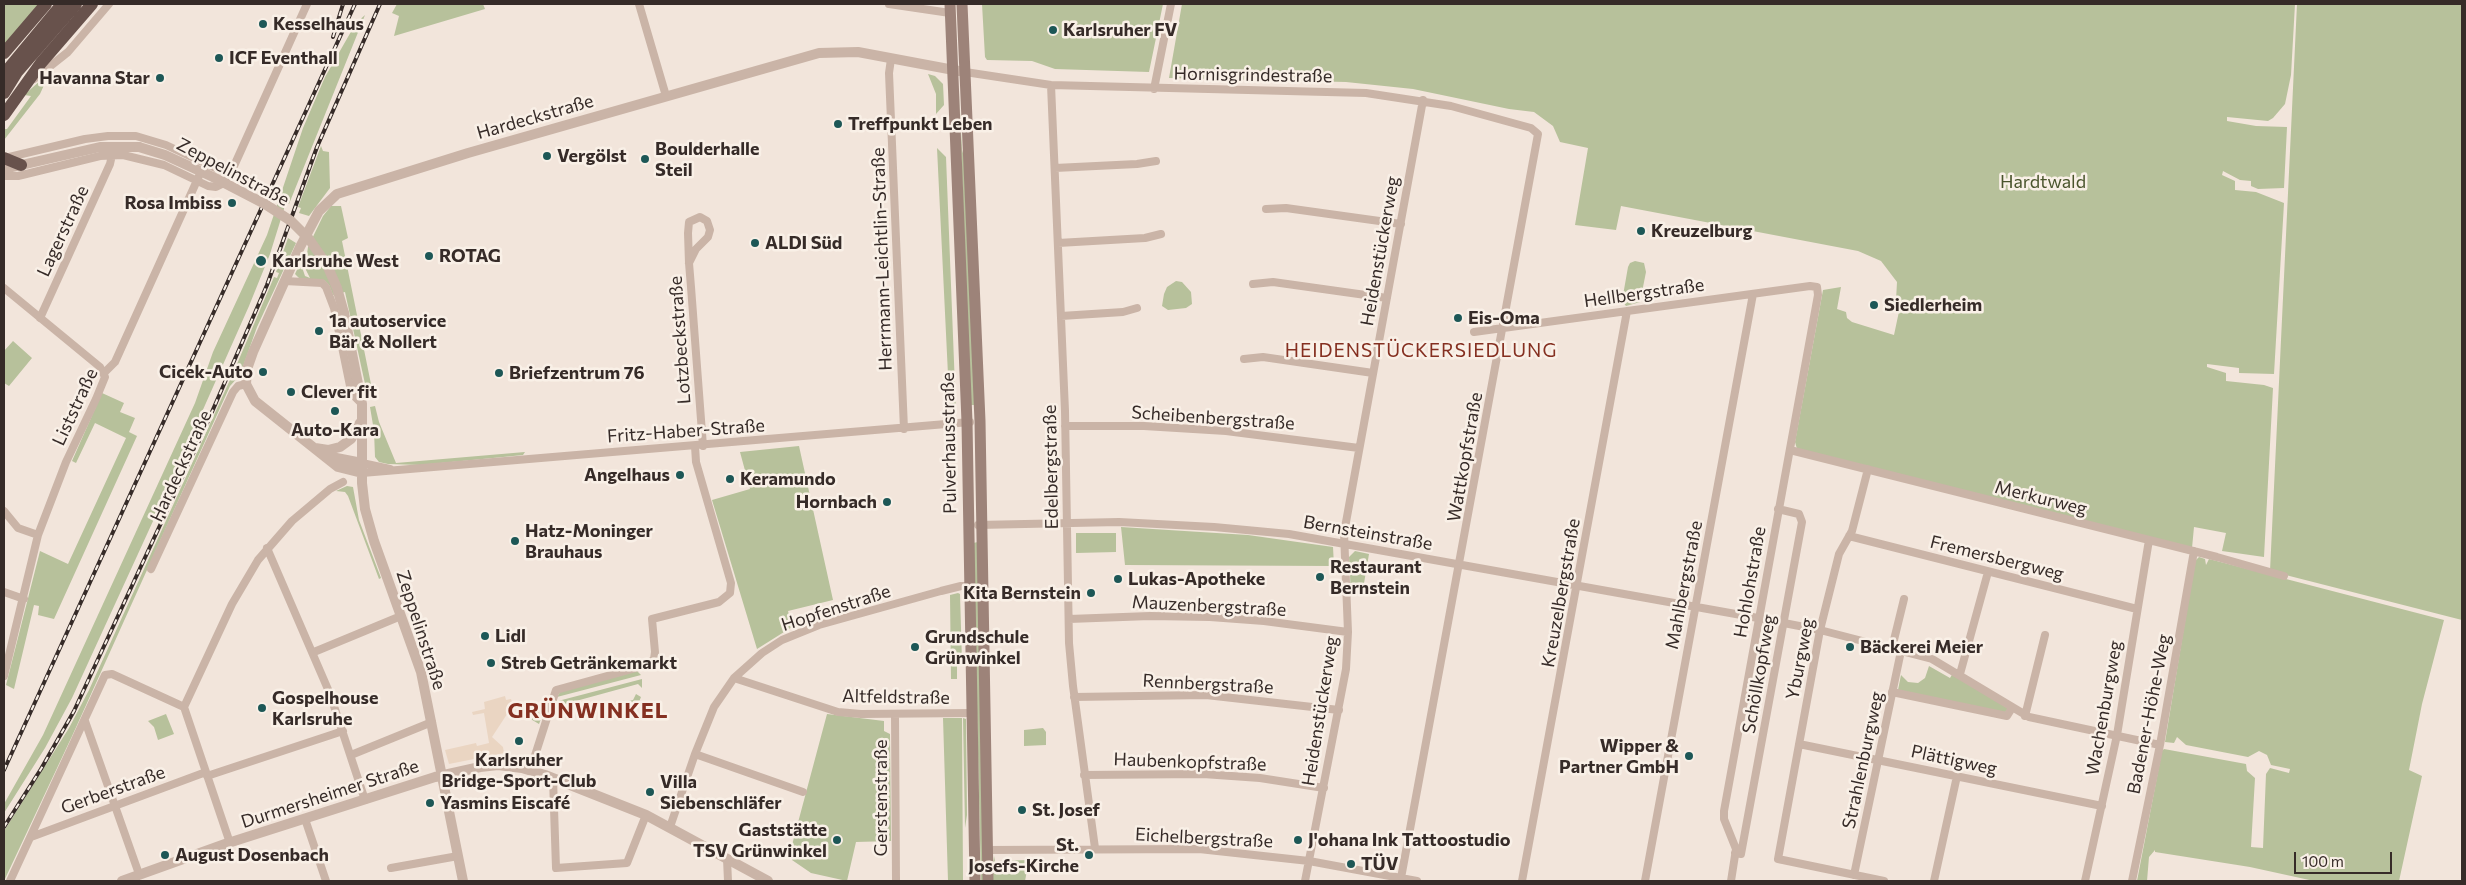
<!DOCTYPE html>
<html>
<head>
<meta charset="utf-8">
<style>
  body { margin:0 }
  #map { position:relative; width:2466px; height:885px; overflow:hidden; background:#f2e5db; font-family:Commissioner,sans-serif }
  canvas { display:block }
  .frame { position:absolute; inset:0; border:5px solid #362b28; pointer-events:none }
  .scale { position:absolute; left:2294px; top:852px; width:98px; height:22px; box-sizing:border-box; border:2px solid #362b28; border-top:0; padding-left:6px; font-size:15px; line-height:18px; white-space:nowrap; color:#362b28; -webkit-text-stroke:4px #f9f0e7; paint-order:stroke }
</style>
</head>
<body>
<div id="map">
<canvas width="2466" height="885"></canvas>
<div class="frame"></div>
<div class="scale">100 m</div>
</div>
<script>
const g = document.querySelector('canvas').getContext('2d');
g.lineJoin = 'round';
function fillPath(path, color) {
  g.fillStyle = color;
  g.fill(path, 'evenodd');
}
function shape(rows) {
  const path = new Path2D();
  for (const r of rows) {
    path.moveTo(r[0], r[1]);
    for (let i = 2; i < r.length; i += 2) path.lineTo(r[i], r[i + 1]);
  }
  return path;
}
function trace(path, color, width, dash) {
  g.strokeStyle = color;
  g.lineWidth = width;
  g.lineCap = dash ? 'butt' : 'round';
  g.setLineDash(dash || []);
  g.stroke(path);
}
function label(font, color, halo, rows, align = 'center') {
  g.font = font + ' Commissioner,sans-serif';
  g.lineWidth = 5;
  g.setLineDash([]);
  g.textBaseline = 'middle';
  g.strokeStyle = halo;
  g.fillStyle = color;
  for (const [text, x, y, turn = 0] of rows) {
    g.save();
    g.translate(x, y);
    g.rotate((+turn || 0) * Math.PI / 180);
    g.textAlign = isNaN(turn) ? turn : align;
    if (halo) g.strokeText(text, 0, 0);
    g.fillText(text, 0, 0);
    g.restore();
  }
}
const green = shape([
  [4,4,40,4,4,47],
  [397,4,483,4,485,9,394,36,399,16,392,13],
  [982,4,1163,4,1149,72,1055,69,1032,61,987,60,985,57],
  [1182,4,2295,4,2291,75,2285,104,2273,118,2268,121,2227,117,2227,121,2256,126,2287,127,2284,188,2258,189,2251,186,2251,181,2240,180,2223,171,2222,175,2235,181,2235,190,2256,192,2284,203,2274,374,2239,373,2239,368,2207,364,2207,367,2226,373,2226,381,2264,385,2273,388,2264,557,2222,551,2226,533,2194,527,2192,548,1797,449,1795,442,1823,290,1841,287,1837,309,1846,312,1847,318,1852,322,1894,335,1901,302,1896,300,1897,282,1881,261,1858,251,1621,206,1616,230,1575,225,1588,148,1560,142,1553,126,1534,112,1509,109,1413,89,1346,82,1169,78],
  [2297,4,2462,4,2462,620,2270,571],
  [365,15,289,204,284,203,284,209,270,254,249,306,170,484,72,698,45,748,4,813,4,804,43,735,195,403,213,352,267,235,303,128,325,77,356,23],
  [50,72,40,94,4,140,4,129,7,129,31,96,24,95],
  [928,74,935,76,943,84,944,105,936,114,936,94],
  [959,92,962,150,965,160,975,405,970,405],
  [321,146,323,151,329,152,330,188,309,216,299,213,301,208,298,207],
  [937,148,946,157,956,413,950,416],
  [331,206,341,206,348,238,342,241,373,394,367,393,345,292,333,295,329,285,324,280,300,279,295,274,305,253,303,270,305,276,310,278,305,268,308,247,323,216],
  [288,238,296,243,257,327,240,375,230,386,73,734,4,881,4,831,69,728,89,690,234,371,274,277,277,278,279,273,276,272],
  [1635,261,1644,263,1646,272,1640,302,1626,306,1622,301,1628,267,1630,263],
  [1176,281,1182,282,1191,292,1192,304,1186,308,1168,310,1162,306,1164,294,1167,287],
  [13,341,32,358,9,386,4,383,4,351],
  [102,393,124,403,120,412,135,418,129,432,137,436,54,619,38,615,39,606,34,605,14,689,6,685,40,551,68,564,126,438,95,423,76,463,72,461],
  [375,406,379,422,396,463,525,452,523,455,493,458,420,465,388,464,379,462,375,457,374,431,370,407],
  [799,446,833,600,788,611,792,627,757,649,712,500,750,489,740,452],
  [347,486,353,487,359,520,381,578,379,579,348,496,345,492,336,491],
  [1121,527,1248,535,1333,547,1334,566,1125,565],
  [1076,533,1116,533,1116,552,1076,553],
  [978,542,984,881,981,881,973,543],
  [1355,551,1369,554,1362,595,1351,594,1349,557],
  [2199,557,2205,559,2206,565,2209,559,2444,620,2422,704,2409,770,2422,776,2399,881,2314,881,2250,867,2155,852,2155,850,2149,857,2147,881,2137,881,2162,751,2164,749,2246,764,2247,771,2255,778,2251,847,2263,848,2266,774,2270,768,2289,773,2290,769,2271,765,2267,755,2259,751,2248,757,2186,745,2177,737,2174,743,2165,742,2195,561],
  [958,593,960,594,962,662,957,663,957,679,951,679,950,595],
  [1929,666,1950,678,1953,673,2008,708,2005,713,1898,690,1901,675,1908,682,1918,683,1925,678],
  [637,671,641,675,557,697,560,692],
  [642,679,642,688,638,684,565,704,567,709,560,708,556,704,558,701],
  [636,694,641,697,632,719,627,712,603,705,603,709,598,707,599,704,611,701,611,705,633,700],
  [543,705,545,708,539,724,522,714,523,710],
  [166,714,174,734,158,740,154,727,148,721],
  [827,714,884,721,884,731,890,734,891,841,856,842,847,881,811,873,792,860,795,847,792,845],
  [943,718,962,718,963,881,948,881],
  [963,718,966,719,967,815,965,828],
  [1043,728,1046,732,1046,745,1024,746,1024,730],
  [994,856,995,861,1029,860,1025,881,991,881]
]);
const plaza = shape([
  [505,696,506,700,511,699,513,705,492,737,503,747,504,753,449,764,445,750,476,743,477,746,489,743,484,713,473,715,472,712,485,709,484,702]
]);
const minor = shape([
  [639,4,666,96],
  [889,4,950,13],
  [891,59,889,73,904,429],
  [965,72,1051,85,1366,93,1451,106,1531,128,1538,134,1401,878],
  [34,79,68,52,109,4],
  [1051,85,1065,411,1069,643,1073,686,1095,848],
  [1154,89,1171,4],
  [5,158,85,139,108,136,136,136,166,145,230,175],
  [1055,168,1137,164,1156,161],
  [4,176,18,176,100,156,123,155,164,165,208,186,216,187,224,183,234,166,307,4],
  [1266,209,1286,208,1401,224],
  [1058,243,1145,238,1161,234],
  [689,263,696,249,708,237,710,230,707,221,700,217,689,222,688,233,689,263,691,287,703,446],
  [285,281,322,283,326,287,334,308,350,386,354,396,362,404],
  [1253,284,1273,282,1387,298],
  [4,288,100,367,105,377,96,399,66,462,38,535,4,676],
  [1061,316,1123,312,1137,308],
  [40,318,110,164,112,155],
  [1474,332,1810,286,1817,287,1818,295,1724,811,1724,819,1736,849,1731,881],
  [1244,359,1263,357,1373,373],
  [104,373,115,362,199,176],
  [1065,426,1144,426,1226,431,1359,448],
  [1790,450,2217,557,2284,576],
  [362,463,390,469],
  [1868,469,1852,531,1839,554,1820,630,1778,859,1884,881],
  [362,473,970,422],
  [4,511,18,528,38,535],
  [978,525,1119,522,1214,527,1289,534,1758,618,1820,630,1932,659,2029,717,2160,745],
  [1849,536,2137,609],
  [267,548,330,694,365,800],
  [151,569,233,392,238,386,246,384],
  [4,592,24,599],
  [1069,619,1150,616,1210,617,1264,621,1348,632],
  [1892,648,1904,599],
  [314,652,401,616],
  [1960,674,1988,572],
  [734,678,838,712,861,714,972,713],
  [1892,692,2007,716,2012,708],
  [1074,697,1206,695,1339,710],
  [184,707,232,604,258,560,292,521,330,489,343,482],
  [184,707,230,843],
  [895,714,896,881],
  [2025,716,2045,635],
  [85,721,139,874],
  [1799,744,2102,806],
  [695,754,803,792],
  [351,755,432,722],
  [530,771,556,690,647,665,654,659,655,652,652,619,719,602,730,593,731,583,696,462,695,446],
  [1084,775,1203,774,1260,778,1324,788],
  [207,776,343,731],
  [553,778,556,868,627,863,646,815],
  [305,819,326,881],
  [670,827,695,754,714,707,734,678,762,653,782,640,819,625,941,591,961,586,970,586],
  [31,837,206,772],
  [987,850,1199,849,1309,861,1417,881],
  [1735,853,1741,854,1802,522,1799,514,1778,509],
  [727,859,728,881],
  [391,868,458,856],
  [1854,875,1901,651],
  [10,881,105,675,112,674,184,707],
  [1305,881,1346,669,1348,632,1344,533,1423,100],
  [1522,881,1627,311],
  [1645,881,1753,294],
  [1934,881,1957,776],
  [2085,881,2117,735,2149,540],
  [2132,881,2160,745,2194,551]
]);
const tertiary = shape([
  [4,169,100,147,139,147],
  [344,313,362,404,362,483,365,509,374,541,421,672,463,881],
  [315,448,328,450,340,447,351,439,360,423],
  [326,456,362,463],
  [362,473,338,467,255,401,246,384,247,369,253,352,300,247,319,211,337,194,468,153,819,53,858,52,959,71],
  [122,881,225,844,435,777,480,767,498,765,522,768,545,775,646,815,768,881]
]);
const secondary = shape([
  [950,4,967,422,975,881],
  [962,4,980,421,988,881]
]);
const trunk = shape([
  [4,53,46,4],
  [4,74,62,4],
  [4,93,17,72,76,4],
  [4,115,41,63,92,4],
  [4,158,21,165]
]);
const rail = shape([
  [333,37,343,4],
  [4,770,355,4],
  [4,827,41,769,74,711,205,428,267,285,317,147,380,4]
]);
const tertiaryBridge = shape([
  [139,147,165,155,213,177,265,204,291,221,309,239,327,265,337,288,344,313]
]);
const markers = [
  [263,24,5,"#1d5756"],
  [1053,30,5,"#1d5756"],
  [219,58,5,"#1d5756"],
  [160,78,5,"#1d5756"],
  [838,124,5,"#1d5756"],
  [547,156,5,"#1d5756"],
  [645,159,5,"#1d5756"],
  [232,203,5,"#1d5756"],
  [1641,231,5,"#1d5756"],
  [755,243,5,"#1d5756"],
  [429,256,5,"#1d5756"],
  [261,261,6,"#1d5756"],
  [1874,305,5,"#1d5756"],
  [1458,318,5,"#1d5756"],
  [319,331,5,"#1d5756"],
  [263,372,5,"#1d5756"],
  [499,373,5,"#1d5756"],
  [291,392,5,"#1d5756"],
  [335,411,5,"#1d5756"],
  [680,475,5,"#1d5756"],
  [730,479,5,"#1d5756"],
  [887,502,5,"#1d5756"],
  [515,541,5,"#1d5756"],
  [1320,577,5,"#1d5756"],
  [1118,579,5,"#1d5756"],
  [1091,593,5,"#1d5756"],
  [485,636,5,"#1d5756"],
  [915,647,5,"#1d5756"],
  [1850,647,5,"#1d5756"],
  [491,663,5,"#1d5756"],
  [262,708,5,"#1d5756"],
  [519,741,5,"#1d5756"],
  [1689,756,5,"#1d5756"],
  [650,792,5,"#1d5756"],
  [430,803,5,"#1d5756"],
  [1022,810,5,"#1d5756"],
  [837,840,5,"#1d5756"],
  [1298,840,5,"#1d5756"],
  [165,855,5,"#1d5756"],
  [1089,855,5,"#1d5756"],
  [1351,864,5,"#1d5756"]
];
const poiNames = [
  ["Kesselhaus",273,24],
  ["Karlsruher FV",1063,30],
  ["ICF Eventhall",229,58],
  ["Havanna Star",150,78,"right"],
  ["Treffpunkt Leben",848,124],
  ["Boulderhalle",655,149],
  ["Steil",655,170],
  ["Vergölst",557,156],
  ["Rosa Imbiss",222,203,"right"],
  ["Kreuzelburg",1651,231],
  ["ALDI Süd",765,243],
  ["ROTAG",439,256],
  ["Karlsruhe West",272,261],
  ["Siedlerheim",1884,305],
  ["Eis-Oma",1468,318],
  ["1a autoservice",329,321],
  ["Bär & Nollert",329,342],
  ["Cicek-Auto",253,372,"right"],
  ["Briefzentrum 76",509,373],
  ["Clever fit",301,392],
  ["Auto-Kara",335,430,"center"],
  ["Angelhaus",670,475,"right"],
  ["Keramundo",740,479],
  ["Hornbach",877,502,"right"],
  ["Hatz-Moninger",525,531],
  ["Brauhaus",525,552],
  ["Restaurant",1330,567],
  ["Bernstein",1330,588],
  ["Lukas-Apotheke",1128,579],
  ["Kita Bernstein",1081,593,"right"],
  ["Lidl",495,636],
  ["Grundschule",925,637],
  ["Grünwinkel",925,658],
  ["Bäckerei Meier",1860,647],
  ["Streb Getränkemarkt",501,663],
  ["Gospelhouse",272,698],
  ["Karlsruhe",272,719],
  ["Wipper &",1679,746,"right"],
  ["Partner GmbH",1679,767,"right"],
  ["Karlsruher",519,760,"center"],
  ["Bridge-Sport-Club",519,781,"center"],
  ["Villa",660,782],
  ["Siebenschläfer",660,803],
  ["Yasmins Eiscafé",440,803],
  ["St. Josef",1032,810],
  ["Gaststätte",827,830,"right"],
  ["TSV Grünwinkel",827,851,"right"],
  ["J'ohana Ink Tattoostudio",1308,840],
  ["St.",1079,845,"right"],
  ["Josefs-Kirche",1079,866,"right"],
  ["August Dosenbach",175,855],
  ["TÜV",1361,864]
];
const streetNames = [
  ["Hornisgrindestraße",1253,75,1],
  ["Hardeckstraße",535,117,-16],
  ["Zeppelinstraße",233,172,28],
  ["Lagerstraße",63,231,-65],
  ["Heidenstückerweg",1380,251,-80],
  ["Herrmann-Leichtlin-Straße",882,259,-92],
  ["Hellbergstraße",1644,293,-8],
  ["Lotzbeckstraße",680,340,-94],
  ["Liststraße",75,407,-65],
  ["Scheibenbergstraße",1213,418,4],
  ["Fritz-Haber-Straße",686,431,-4],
  ["Pulverhausstraße",949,443,-91],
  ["Wattkopfstraße",1465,457,-80],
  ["Hardeckstraße",181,466,-65],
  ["Edelbergstraße",1051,467,-91],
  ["Merkurweg",2041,498,14],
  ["Bernsteinstraße",1368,533,10],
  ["Fremersbergweg",1997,558,14],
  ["Hohlohstraße",1750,582,-80],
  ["Mahlbergstraße",1684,585,-79],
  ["Kreuzelbergstraße",1561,593,-80],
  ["Mauzenbergstraße",1209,606,3],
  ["Hopfenstraße",836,608,-18],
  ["Zeppelinstraße",421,630,72],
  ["Yburgweg",1800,659,-79],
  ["Schöllkopfweg",1759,674,-80],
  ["Rennbergstraße",1208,684,3],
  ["Altfeldstraße",896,697,1],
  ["Wachenburgweg",2104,708,-80],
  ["Heidenstückerweg",1320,711,-81],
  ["Badener-Höhe-Weg",2149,714,-79],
  ["Strahlenburgweg",1863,760,-78],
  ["Plättigweg",1954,760,12],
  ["Haubenkopfstraße",1190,762,2],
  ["Gerberstraße",113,790,-20],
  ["Durmersheimer Straße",330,794,-18],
  ["Gerstenstraße",881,798,-90],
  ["Eichelbergstraße",1204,838,3]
];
const parkNames = [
  ["Hardtwald",2043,182]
];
const neighbourhoodNames = [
  ["HEIDENSTÜCKERSIEDLUNG",1421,351]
];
const districtNames = [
  ["GRÜNWINKEL",588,711]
];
fillPath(green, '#b7c19b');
fillPath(plaza, '#ead5c2');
trace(minor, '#cab4a7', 8);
trace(tertiary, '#cab4a7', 10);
trace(secondary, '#9d8379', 11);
trace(trunk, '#68524c', 12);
trace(rail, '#362b28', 4);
trace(rail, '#f9f0e7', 2, [5.5]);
trace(tertiaryBridge, '#cab4a7', 10);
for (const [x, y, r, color] of markers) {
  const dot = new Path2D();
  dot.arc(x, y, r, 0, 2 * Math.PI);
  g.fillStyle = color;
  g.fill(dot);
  trace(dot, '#f9f0e7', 2);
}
label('bold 18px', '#362b28', '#f9f0e7', poiNames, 'left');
label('18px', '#362b28', '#f9f0e7', streetNames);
label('18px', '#49542c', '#f9f0e7', parkNames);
g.letterSpacing = '1px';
label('19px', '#853021', '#f9f0e7', neighbourhoodNames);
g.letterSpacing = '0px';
g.letterSpacing = '1px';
label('bold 22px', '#853021', '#f9f0e7', districtNames);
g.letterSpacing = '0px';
</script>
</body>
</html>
